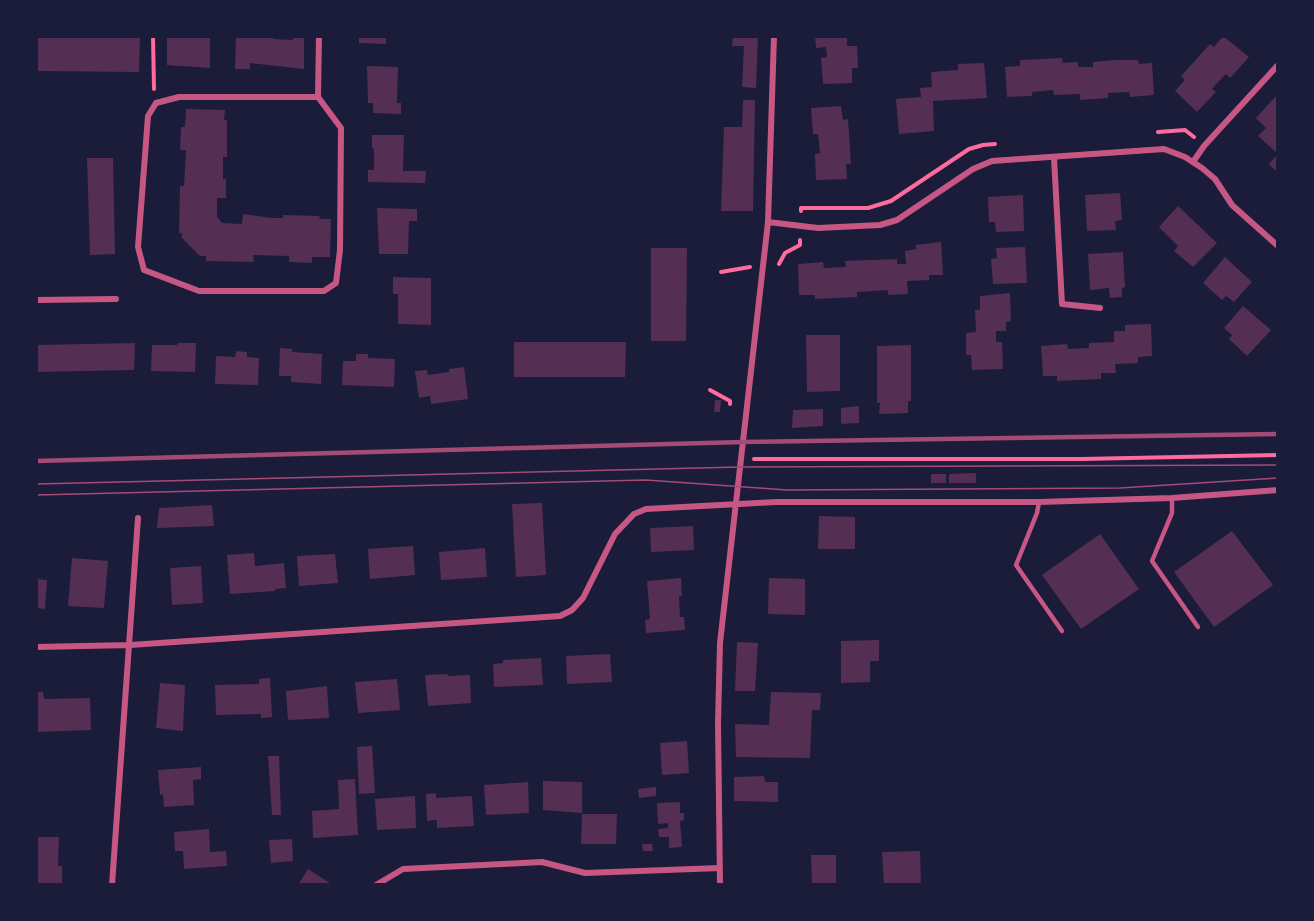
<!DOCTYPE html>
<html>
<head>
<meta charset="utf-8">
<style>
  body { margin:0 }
  #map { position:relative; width:1314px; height:921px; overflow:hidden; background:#1b1b3a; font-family:"Roboto Condensed",sans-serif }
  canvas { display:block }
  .frame { position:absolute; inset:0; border:38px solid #1b1b3a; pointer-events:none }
</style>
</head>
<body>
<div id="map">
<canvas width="1314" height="921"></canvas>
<div class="frame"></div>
</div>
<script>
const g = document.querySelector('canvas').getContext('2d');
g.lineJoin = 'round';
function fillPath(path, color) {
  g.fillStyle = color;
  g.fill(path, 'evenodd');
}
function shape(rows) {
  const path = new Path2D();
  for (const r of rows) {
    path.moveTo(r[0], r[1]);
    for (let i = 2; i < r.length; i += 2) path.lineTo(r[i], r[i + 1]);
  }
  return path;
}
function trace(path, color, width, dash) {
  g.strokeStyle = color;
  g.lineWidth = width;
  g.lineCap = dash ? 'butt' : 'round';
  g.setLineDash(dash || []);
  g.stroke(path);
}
const building = shape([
  [36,36,140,36,139,72,36,71],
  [236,36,270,36,274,39,292,40,296,36,304,36,304,69,250,63,250,69,235,69],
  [359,36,386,36,386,44,359,43],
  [733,36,758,36,756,88,742,87,744,46,732,46],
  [815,36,847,36,847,46,857,46,858,68,852,68,852,83,823,84,821,58,827,57,826,47,816,48],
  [1223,36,1249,57,1230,78,1226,74,1219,81,1212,89,1216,92,1197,112,1175,91,1185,80,1181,76,1210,44,1214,47],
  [167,37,210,37,210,68,167,65],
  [1062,58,1063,63,1078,62,1078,67,1093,67,1093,62,1115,60,1138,60,1139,64,1152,63,1154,95,1130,97,1129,92,1108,93,1108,98,1080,100,1080,94,1054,95,1053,90,1032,92,1032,96,1007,97,1005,67,1020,66,1020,60],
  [984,63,987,98,933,101,934,131,899,134,896,99,921,97,920,88,932,87,931,72,958,70,958,64],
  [367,66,398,67,397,103,401,103,401,114,373,113,373,103,368,103],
  [1275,97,1278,99,1278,173,1269,164,1278,154,1258,136,1266,128,1256,118],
  [743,100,755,100,753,211,721,211,724,127,742,127],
  [841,106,843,120,848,119,851,164,846,164,847,179,816,180,815,154,820,153,818,134,813,134,811,108],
  [186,109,225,110,224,120,227,120,227,157,223,157,223,179,226,179,226,198,217,198,217,217,222,223,242,224,243,214,272,218,283,218,283,215,320,216,319,219,331,219,330,257,312,257,312,263,289,262,289,256,253,255,254,262,206,261,206,256,200,256,182,238,182,233,179,233,180,186,184,186,186,150,180,150,181,127,185,127],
  [372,135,404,135,403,171,426,171,425,183,368,182,368,170,374,170,374,148,372,149],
  [87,158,113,158,115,254,90,255],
  [1120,193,1122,220,1115,221,1116,230,1087,231,1085,195],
  [1023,195,1024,231,996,232,995,222,989,222,988,197],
  [1178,206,1217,243,1193,267,1174,251,1178,246,1159,227],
  [377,208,417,209,417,221,409,221,408,254,379,254],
  [941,242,943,275,929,275,929,280,907,281,908,294,888,295,888,290,857,292,857,297,815,299,815,295,799,295,798,264,823,262,824,268,846,267,845,261,897,259,897,264,906,264,905,251,916,249,916,245],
  [1025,247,1027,283,993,284,991,259,997,258,996,248],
  [651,248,687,248,686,341,651,341],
  [1123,252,1125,287,1122,288,1122,297,1110,298,1109,288,1090,290,1088,254],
  [1225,257,1252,282,1234,302,1226,296,1222,300,1203,283],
  [393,277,431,278,431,325,398,324,398,294,393,294],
  [1010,293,1011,321,1006,322,1006,331,996,331,996,342,1002,342,1003,369,972,370,971,355,966,355,966,333,976,332,975,310,980,310,980,296],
  [1243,306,1271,330,1247,356,1229,339,1232,335,1224,328],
  [1151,324,1152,356,1138,357,1138,363,1115,364,1116,373,1101,373,1101,379,1057,381,1057,376,1043,376,1041,346,1067,344,1068,349,1089,348,1089,343,1114,342,1114,331,1125,331,1125,325],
  [806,335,840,335,840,391,807,392],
  [514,342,626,342,625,377,514,377],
  [135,343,134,370,36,372,36,345],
  [178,343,196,343,195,372,151,371,152,345,177,345],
  [911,345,911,401,908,401,908,413,879,414,880,403,877,403,877,346],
  [280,348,292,349,292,352,322,354,321,384,291,382,291,376,279,376],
  [236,351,247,352,247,357,259,358,258,385,215,384,216,356,235,357],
  [356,354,368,354,368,358,395,359,394,387,342,385,343,361,356,361],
  [464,367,468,399,431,404,430,396,419,398,415,371,427,370,428,375,449,372,449,369],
  [715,400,721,400,720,412,714,412],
  [859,406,859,423,841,424,841,408],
  [823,409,823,426,792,428,793,410],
  [976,473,976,483,949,483,949,474],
  [931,474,946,474,946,483,931,483],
  [542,503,546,575,516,577,512,504],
  [212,505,214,526,157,528,159,508],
  [819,516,855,517,855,549,818,549],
  [693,526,694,550,651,552,650,528],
  [1232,531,1273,585,1214,627,1174,572],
  [1100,534,1139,589,1081,629,1042,575],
  [413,546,415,575,370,579,368,549],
  [485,548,487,577,441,580,439,552],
  [254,553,255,566,284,563,286,588,275,589,275,591,230,594,227,555],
  [335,554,338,583,299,586,297,556],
  [72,558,108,561,104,608,68,606],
  [201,566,203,603,172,605,170,568],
  [681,578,682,596,679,596,680,617,684,617,685,630,646,633,645,620,650,619,647,581],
  [769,578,805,579,805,615,768,614],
  [36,579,47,580,45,609,36,608],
  [879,640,879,661,870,661,870,682,841,683,841,641],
  [737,642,758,643,755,691,735,691],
  [610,654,612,682,567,684,566,656],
  [541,658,543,685,494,687,493,664,503,663,503,660],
  [448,674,448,676,470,675,471,703,428,706,425,675],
  [270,678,272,717,261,718,261,714,216,715,215,685,259,684,259,679],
  [397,679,400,710,358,713,355,682],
  [160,683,185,685,183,731,156,728],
  [327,686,329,718,288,720,286,691],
  [36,692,43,692,44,699,90,698,91,730,36,732],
  [771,692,821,693,820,710,812,710,810,758,736,757,735,724,769,725],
  [687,741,689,773,662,775,660,743],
  [372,746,375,793,359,794,357,747],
  [268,756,279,756,281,815,272,815],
  [201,767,201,779,193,780,194,805,164,807,163,794,160,795,158,770],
  [764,776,765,782,778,782,778,802,734,801,734,777],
  [355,779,358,835,313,838,312,811,339,809,338,780],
  [543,781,582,782,582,813,543,810],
  [528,782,529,813,486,815,484,785],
  [656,787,656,796,639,798,638,789],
  [436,793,436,798,472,796,474,826,437,828,437,820,427,821,426,794],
  [415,796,416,828,377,830,375,799],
  [680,802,680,813,684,813,684,820,680,821,682,847,669,848,669,837,659,837,658,829,668,828,668,823,658,824,657,803],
  [582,814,617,814,616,844,581,844],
  [209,829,210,852,226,851,227,866,184,869,183,851,175,851,174,832],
  [36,837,59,837,58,866,62,866,62,885,36,885],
  [292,839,293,861,271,863,269,840],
  [642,844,652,844,653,851,643,851],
  [920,851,921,885,884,885,882,852],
  [811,855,836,855,836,885,812,885],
  [308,869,333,885,298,885]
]);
const path = shape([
  [153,36,154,89],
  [1158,132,1185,130,1194,137],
  [801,211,801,208,868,208,891,201,969,149,983,145,995,144],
  [779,264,785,253,800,245,800,240],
  [721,272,750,267],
  [710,390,730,401,730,404],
  [754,459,1081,459,1278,455]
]);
const service = shape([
  [1172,498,1172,513,1152,561,1198,627],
  [1039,502,1037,513,1016,565,1062,631]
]);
const minor = shape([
  [318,97,179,97,156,103,148,116,138,247,144,270,199,291,324,291,336,283,340,250,341,128,318,97,319,36],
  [1054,158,1062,304,1100,308],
  [1193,162,1204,146,1278,65],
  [768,222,818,228,880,225,897,220,973,169,992,161,1164,149,1185,157,1202,168,1215,179,1232,205,1278,246],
  [36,300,116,299],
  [36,647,130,645,560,616,572,610,583,598,615,534,634,514,646,509,776,502,1039,502,1172,498,1278,490],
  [112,885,138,518],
  [376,885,403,869,542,862,585,873,720,868],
  [720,885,718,723,720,643,768,222,774,36]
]);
const tram = shape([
  [36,484,740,467,1278,465],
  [36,495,646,480,787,490,1120,488,1278,478]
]);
const rail = shape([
  [36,461,743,442,1278,434]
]);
fillPath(building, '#542f53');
trace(path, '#ff6b9d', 4);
trace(service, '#c65784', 4.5);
trace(minor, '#c65784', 6);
trace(tram, '#a44b75', 1.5);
trace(rail, '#a44b75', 4.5);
</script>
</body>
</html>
